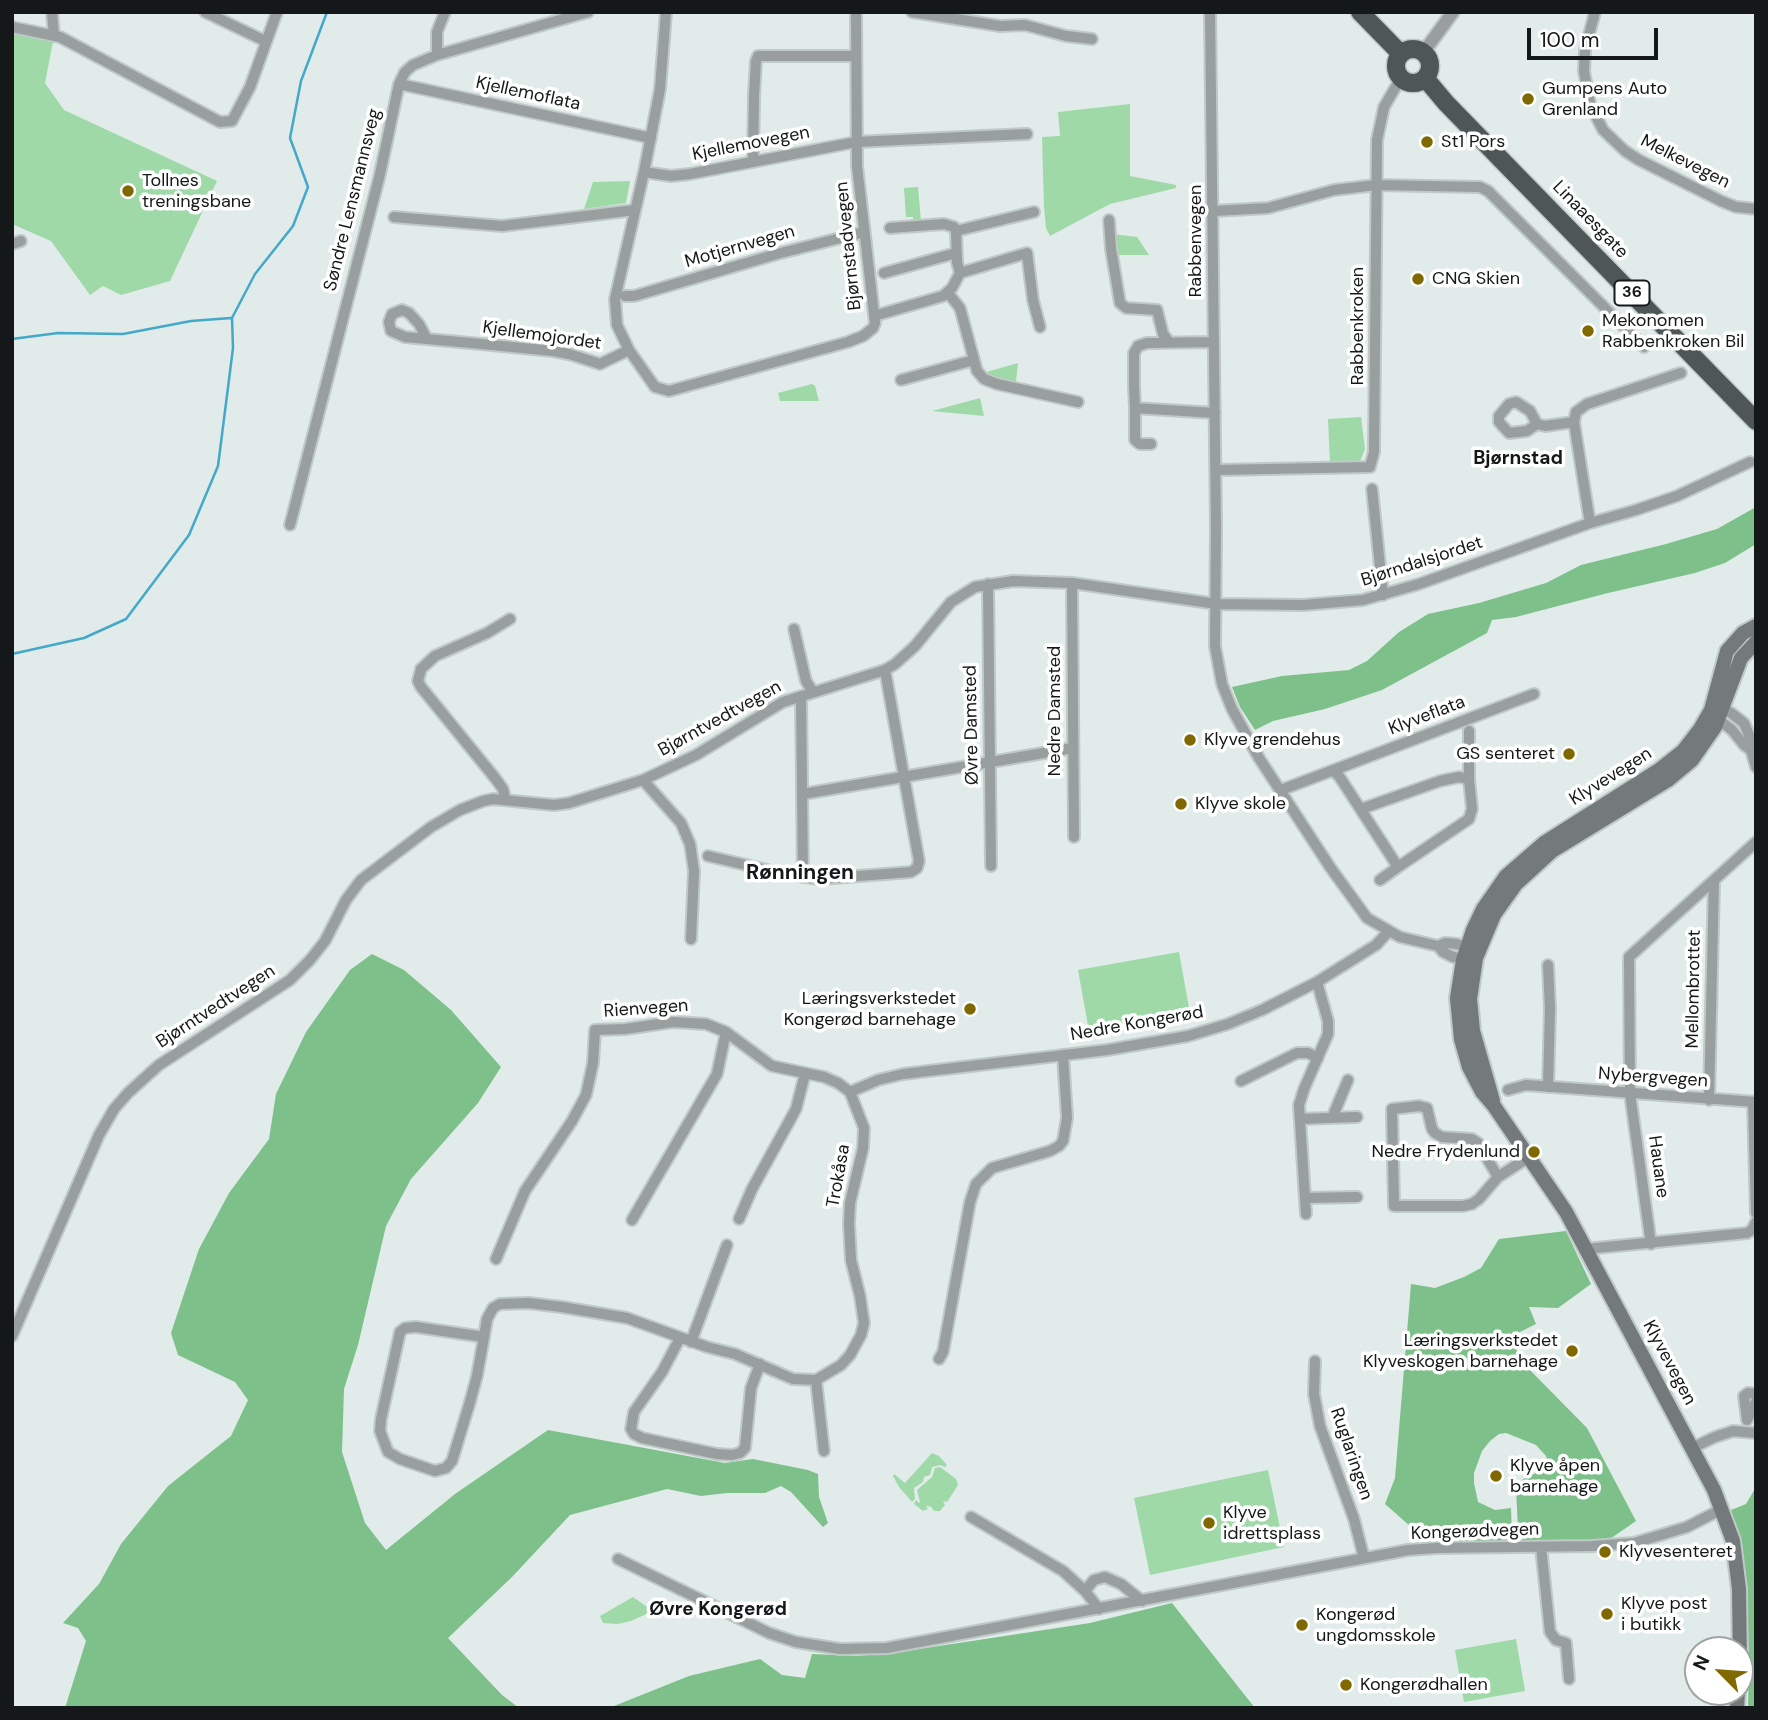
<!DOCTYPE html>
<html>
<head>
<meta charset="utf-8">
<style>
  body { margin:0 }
  #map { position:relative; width:1768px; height:1720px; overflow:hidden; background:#e0ebea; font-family:"DM Sans",sans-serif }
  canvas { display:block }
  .frame { position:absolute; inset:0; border:14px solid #141818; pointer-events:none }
  .north { position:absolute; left:1684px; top:1636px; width:70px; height:70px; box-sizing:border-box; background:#fff; border:2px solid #a1a3a3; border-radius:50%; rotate:295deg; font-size:19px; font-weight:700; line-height:28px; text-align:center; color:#141818 }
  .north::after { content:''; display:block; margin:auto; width:24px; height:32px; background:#816901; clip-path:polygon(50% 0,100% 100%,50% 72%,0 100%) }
  .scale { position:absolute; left:1527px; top:28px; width:131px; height:32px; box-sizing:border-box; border:4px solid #141818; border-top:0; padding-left:9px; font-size:21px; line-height:24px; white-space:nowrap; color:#141818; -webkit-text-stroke:5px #fff; paint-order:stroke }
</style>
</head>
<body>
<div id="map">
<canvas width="1768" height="1720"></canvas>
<div class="frame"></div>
<div class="north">N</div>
<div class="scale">100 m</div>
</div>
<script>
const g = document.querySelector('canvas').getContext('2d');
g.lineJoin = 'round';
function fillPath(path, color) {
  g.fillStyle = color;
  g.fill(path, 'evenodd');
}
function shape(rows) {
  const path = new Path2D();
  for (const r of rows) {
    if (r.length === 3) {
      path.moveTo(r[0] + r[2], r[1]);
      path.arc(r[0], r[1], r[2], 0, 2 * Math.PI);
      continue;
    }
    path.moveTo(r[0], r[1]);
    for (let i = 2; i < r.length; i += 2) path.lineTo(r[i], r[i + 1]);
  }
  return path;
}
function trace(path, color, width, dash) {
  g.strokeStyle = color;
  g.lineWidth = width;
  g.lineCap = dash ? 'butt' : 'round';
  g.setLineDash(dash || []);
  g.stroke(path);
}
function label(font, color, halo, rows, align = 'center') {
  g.font = font + ' "DM Sans",sans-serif';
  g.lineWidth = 7;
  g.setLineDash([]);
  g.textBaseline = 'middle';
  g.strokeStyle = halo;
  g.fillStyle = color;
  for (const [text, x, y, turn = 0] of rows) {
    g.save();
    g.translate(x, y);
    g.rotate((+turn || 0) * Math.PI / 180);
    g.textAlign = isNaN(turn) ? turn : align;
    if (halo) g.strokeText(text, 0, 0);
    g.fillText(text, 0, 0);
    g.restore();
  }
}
const green = shape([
  [12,27,54,36,45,83,64,110,217,181,170,281,121,295,103,286,90,295,51,241,12,224],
  [1130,104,1130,176,1176,185,1176,188,1110,204,1050,236,1046,228,1044,207,1042,137,1060,136,1058,112],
  [630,181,626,203,584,209,593,182],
  [918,187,921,221,913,221,913,217,906,217,904,188],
  [1112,234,1137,237,1149,255,1116,255],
  [1018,363,1016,382,1013,384,1002,383,983,373],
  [812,384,815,386,819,401,780,401,778,393],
  [980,398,984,416,932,411],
  [1361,417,1365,449,1361,459,1358,463,1330,464,1328,419],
  [1179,952,1190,1013,1089,1031,1078,970],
  [932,1453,939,1456,947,1465,945,1467,940,1465,932,1467,930,1475,924,1477,923,1482,914,1488,915,1499,912,1502,899,1487,893,1476,894,1474,905,1483],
  [940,1467,956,1479,958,1485,947,1502,943,1501,945,1505,940,1511,935,1511,932,1509,932,1507,926,1506,928,1509,923,1511,914,1504,916,1500,919,1503,920,1502,917,1490,932,1477,935,1468],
  [1268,1470,1284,1547,1150,1575,1134,1498],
  [633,1597,653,1611,631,1621,618,1624,603,1623,600,1616],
  [1516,1639,1525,1691,1464,1702,1455,1650]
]);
const forest = shape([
  [1756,507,1756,544,1725,563,1695,573,1608,593,1516,617,1492,620,1487,633,1382,690,1325,709,1273,721,1255,730,1240,707,1232,687,1282,676,1349,670,1367,661,1399,632,1428,614,1479,603,1546,583,1581,565,1666,544,1717,529],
  [372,954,404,970,451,1010,501,1067,478,1103,411,1179,386,1226,358,1345,344,1389,342,1452,365,1523,386,1550,455,1494,548,1430,725,1463,753,1459,808,1470,818,1474,819,1497,828,1523,823,1527,791,1492,781,1486,765,1493,727,1493,701,1496,667,1489,570,1515,512,1577,448,1638,502,1695,519,1708,65,1708,86,1641,78,1628,63,1623,99,1584,121,1544,168,1486,231,1436,248,1400,235,1382,178,1355,171,1333,199,1249,229,1193,269,1139,276,1094,306,1032,350,970],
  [1566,1231,1591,1284,1558,1308,1529,1307,1536,1324,1510,1337,1525,1365,1587,1428,1636,1521,1607,1541,1524,1543,1518,1530,1516,1488,1518,1483,1528,1476,1544,1470,1548,1462,1546,1456,1536,1445,1506,1433,1499,1434,1490,1441,1482,1451,1474,1473,1474,1483,1478,1502,1495,1510,1511,1508,1512,1537,1508,1542,1427,1541,1385,1504,1395,1478,1411,1284,1435,1288,1464,1277,1481,1268,1499,1239],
  [1756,1487,1756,1708,1748,1708,1749,1659,1745,1568,1731,1510,1746,1504],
  [1172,1603,1255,1708,609,1708,689,1676,760,1659,782,1675,805,1678,812,1654,855,1656,893,1653,1090,1623]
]);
const stream = shape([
  [12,339,58,333,123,334,191,321,231,318],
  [12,654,84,638,126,619,189,535,218,466,233,348,232,318,255,274,293,226,308,187,290,138,301,81,327,12]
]);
const minor = shape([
  [52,12,54,36],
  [205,12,265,41],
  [666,12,660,89,644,172,671,176,690,174,856,142,1027,134],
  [912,12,1000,26,1025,25,1066,36,1092,39],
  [1210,12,1216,527,1215,646,1222,684,1232,709,1259,758,1330,867,1367,918,1400,937,1438,946,1445,943,1457,944,1466,947,1470,952],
  [1595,12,1585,50,1584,71,1590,104,1603,130,1625,151,1639,160,1721,201,1736,207,1756,209],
  [12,27,60,37,220,122,232,121,250,87,277,12],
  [437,55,437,32,445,12],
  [399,84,651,138],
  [753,161,754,96,756,61,758,56,856,56],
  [1214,211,1268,208,1334,190,1376,185,1480,187,1488,191,1644,347],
  [394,217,502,226,635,210],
  [1109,220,1111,249,1120,303,1126,308,1157,310,1163,334,1169,342],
  [956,231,1034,212],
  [12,244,21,241],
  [884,273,956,253],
  [960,273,1027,253,1033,300,1040,327],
  [948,293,960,308,977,371,984,379,997,384,1078,402],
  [625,296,634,296,777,254,864,232],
  [874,316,943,296,952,288,960,273,957,262,956,231,954,227,944,224,890,228],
  [427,339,419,324,409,313,402,310,392,314,389,322,391,331,405,337,427,339,492,345,553,351,569,354,600,364,629,350,617,325,615,299,644,172],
  [1214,342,1147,343,1138,346,1134,353,1134,385,1135,408,1215,413],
  [629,350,655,387,669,391,848,342,863,336,873,328,875,323,857,166,856,12],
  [901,380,974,360],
  [1135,408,1135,440,1140,444,1151,444],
  [1537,424,1527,431,1509,433,1499,422,1499,416,1509,404,1516,402,1530,411,1537,424,1545,426,1574,422],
  [1216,470,1370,467,1374,452,1377,140,1384,107,1401,78],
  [1372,489,1383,595],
  [1590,523,1574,422,1576,412,1587,404,1681,373],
  [290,525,380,174,399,84,405,72,413,65,437,55,588,12],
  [1072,583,1074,837],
  [988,584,991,866],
  [794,629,806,681,813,692],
  [801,696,803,877],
  [1717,709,1724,709,1731,713,1744,723,1751,740,1751,750,1756,767],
  [1715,717,1732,730,1744,745,1751,750],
  [1469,731,1469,779],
  [1333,771,1339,776,1398,867,1469,819,1472,809,1469,779,1459,777,1440,781,1361,809],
  [643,780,681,823,690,844,694,871,691,939],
  [1281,790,1534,694],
  [803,794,1073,748],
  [505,798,503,789,495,778,421,687,418,681,421,669,435,656,487,633,510,619],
  [708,856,780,873,819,879,911,872,917,868,919,861,885,670],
  [1380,880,1398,867],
  [1438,946,1443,952,1453,957,1469,959],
  [1241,1081,1297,1053,1308,1053,1318,1058],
  [1548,1087,1550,1009,1548,965],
  [1508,1090,1526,1085,1756,1102],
  [1709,1100,1714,880],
  [1753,1102,1756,1213],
  [1332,1118,1348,1080],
  [1300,1119,1357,1117],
  [1498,1177,1478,1143,1472,1139,1442,1137,1435,1133,1432,1129,1427,1108,1419,1106,1392,1109,1394,1206,1463,1206,1472,1204,1479,1199,1498,1177,1529,1157],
  [1305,1198,1357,1197],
  [1306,1214,1299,1105,1304,1089,1328,1034,1328,1021,1317,982],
  [739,1219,752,1189,796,1109,805,1074],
  [632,1220,717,1074,726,1032],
  [1651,1244,1630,1094,1629,957,1756,842],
  [1586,1249,1747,1233,1752,1230,1756,1222],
  [496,1259,525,1191,572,1121,586,1095,593,1063,595,1030,625,1029,673,1022,706,1024,726,1032,772,1066,824,1077,838,1083,850,1092],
  [12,1336,99,1135,114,1109,128,1093,159,1065,290,980,310,960,325,941,346,900,361,880,431,827,460,810,483,801,493,799,554,805,569,803,643,780,696,755,783,702,885,670,895,664,915,646,951,602,975,587,1013,581,1072,583,1217,604,1303,605,1363,600,1419,584,1590,523,1636,510,1677,496,1750,462],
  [484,1337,416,1327,405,1328,400,1332,381,1419,380,1431,388,1452,400,1459,435,1471,446,1468,452,1461,470,1402,477,1376,484,1337,487,1319,493,1308,500,1304,528,1303,562,1307,627,1318,707,1347,735,1354,793,1379,816,1380,841,1365,850,1355,861,1335,864,1323,860,1296,851,1260,849,1224,850,1203,863,1148,864,1128,850,1092,878,1080,903,1074,1107,1050,1188,1036,1228,1024,1262,1010,1317,982,1376,945,1388,932],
  [680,1338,662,1372,634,1412,631,1429,634,1434,642,1438,717,1454,732,1455,740,1453,745,1448,751,1388,760,1364],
  [691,1342,727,1245],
  [939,1359,943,1352,970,1202,976,1184,992,1168,1050,1151,1059,1146,1063,1141,1067,1118,1063,1055],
  [1315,1361,1314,1394,1320,1426,1354,1519,1364,1558],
  [816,1380,824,1451],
  [1747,1420,1744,1396,1748,1393,1756,1394],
  [1747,1420,1756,1402],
  [1692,1448,1715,1437,1733,1431,1756,1433],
  [971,1517,1063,1571,1085,1591,1099,1609],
  [1541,1547,1550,1632,1556,1640,1566,1643,1569,1679],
  [618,1559,769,1633,796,1642,840,1649,887,1648,1408,1550,1436,1548,1592,1546,1634,1543,1687,1527,1722,1509],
  [1085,1591,1094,1580,1105,1577,1121,1584,1142,1601]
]);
const tertiary = shape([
  [1423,53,1453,12]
]);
const secondary = shape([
  [1493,1101,1473,1031,1470,999,1476,958,1494,915,1516,884,1552,851,1668,780,1692,760,1715,727,1741,658,1756,642],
  [1740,1663,1739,1589,1733,1541,1714,1490,1566,1212,1494,1106,1482,1092,1469,1067,1461,1039,1457,998,1463,960,1473,930,1483,909,1506,876,1544,843,1659,770,1683,751,1700,729,1711,710,1727,651,1743,633,1756,626],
  [1737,1708,1738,1692]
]);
const trunk = shape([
  [1360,12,1401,54],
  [1413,66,17],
  [1425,78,1446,103,1756,421]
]);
const markers = [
  [1528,99,7,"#816901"],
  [1427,142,7,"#816901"],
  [128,191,7,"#816901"],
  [1418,279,7,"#816901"],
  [1588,331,7,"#816901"],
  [1190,740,7,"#816901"],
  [1569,754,7,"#816901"],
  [1181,804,7,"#816901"],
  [970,1009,7,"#816901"],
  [1534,1152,7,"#816901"],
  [1572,1351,7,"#816901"],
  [1496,1476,7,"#816901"],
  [1209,1523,7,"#816901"],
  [1605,1552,7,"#816901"],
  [1607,1614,7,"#816901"],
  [1302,1625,7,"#816901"],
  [1346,1685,7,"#816901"]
];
const shields = [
  [1632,293,35]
];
const shieldNames = [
  ["36",1632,293]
];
const poiNames = [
  ["Gumpens Auto",1542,89],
  ["Grenland",1542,110],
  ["St1 Pors",1441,142],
  ["Tollnes",142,181],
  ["treningsbane",142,202],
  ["CNG Skien",1432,279],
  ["Mekonomen",1602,321],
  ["Rabbenkroken Bil",1602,342],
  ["Klyve grendehus",1204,740],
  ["GS senteret",1555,754,"right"],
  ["Klyve skole",1195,804],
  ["Læringsverkstedet",956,999,"right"],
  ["Kongerød barnehage",956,1020,"right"],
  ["Nedre Frydenlund",1520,1152,"right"],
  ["Læringsverkstedet",1558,1341,"right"],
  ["Klyveskogen barnehage",1558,1362,"right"],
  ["Klyve åpen",1510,1466],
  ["barnehage",1510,1487],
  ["Klyve",1223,1513],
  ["idrettsplass",1223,1534],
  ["Klyvesenteret",1619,1552],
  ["Klyve post",1621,1604],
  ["i butikk",1621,1625],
  ["Kongerød",1316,1615],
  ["ungdomsskole",1316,1636],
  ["Kongerødhallen",1360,1685]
];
const streetNames = [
  ["Kjellemoflata",528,94,12],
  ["Kjellemovegen",751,144,-11],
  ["Melkevegen",1685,162,27],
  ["Søndre Lensmannsveg",353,200,-76],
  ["Linaaesgate",1590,220,46],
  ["Rabbenvegen",1196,241,-90],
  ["Bjørnstadvegen",849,246,-96],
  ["Motjernvegen",740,247,-16],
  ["Rabbenkroken",1358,326,-90],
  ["Kjellemojordet",542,336,8],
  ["Bjørndalsjordet",1422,562,-18],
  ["Nedre Damsted",1055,711,-90],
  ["Klyveflata",1427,716,-21],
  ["Bjørntvedtvegen",720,719,-29],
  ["Øvre Damsted",972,725,-91],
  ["Klyvevegen",1611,777,-32],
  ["Mellombrottet",1694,989,-89],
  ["Bjørntvedtvegen",216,1007,-33],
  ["Rienvegen",646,1009,-4],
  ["Nedre Kongerød",1137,1024,-10],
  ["Nybergvegen",1653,1078,4],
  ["Hauane",1658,1167,82],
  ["Trokåsa",839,1176,-80],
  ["Klyvevegen",1669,1363,62],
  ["Ruglaringen",1351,1454,71],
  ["Kongerødvegen",1475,1532,-2]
];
const neighbourhoodNames = [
  ["Bjørnstad",1518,459],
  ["Øvre Kongerød",718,1610]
];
const quarterNames = [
  ["Rønningen",800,873]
];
fillPath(green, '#9fd9a8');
fillPath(forest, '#7ec08a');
trace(stream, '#44a8c9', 2.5);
trace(minor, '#bfc9c8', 14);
trace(tertiary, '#bfc9c8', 16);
trace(secondary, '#bfc9c8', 18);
trace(trunk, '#bfc9c8', 21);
trace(minor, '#999e9f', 10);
trace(tertiary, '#999e9f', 12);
trace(secondary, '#747a7b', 14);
trace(trunk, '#4e5658', 18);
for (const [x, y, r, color] of markers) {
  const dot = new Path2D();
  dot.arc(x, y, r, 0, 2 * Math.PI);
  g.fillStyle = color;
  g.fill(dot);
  trace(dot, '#fff', 2.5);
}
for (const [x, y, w] of shields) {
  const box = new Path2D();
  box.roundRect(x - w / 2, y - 12.5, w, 25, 5);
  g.fillStyle = '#fff';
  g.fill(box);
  trace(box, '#141818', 2);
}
label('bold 16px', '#141818', null, shieldNames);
label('18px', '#141818', '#fff', poiNames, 'left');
label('18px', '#141818', '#fff', streetNames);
label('bold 19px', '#141818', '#fff', neighbourhoodNames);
label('bold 21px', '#141818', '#fff', quarterNames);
</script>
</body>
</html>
